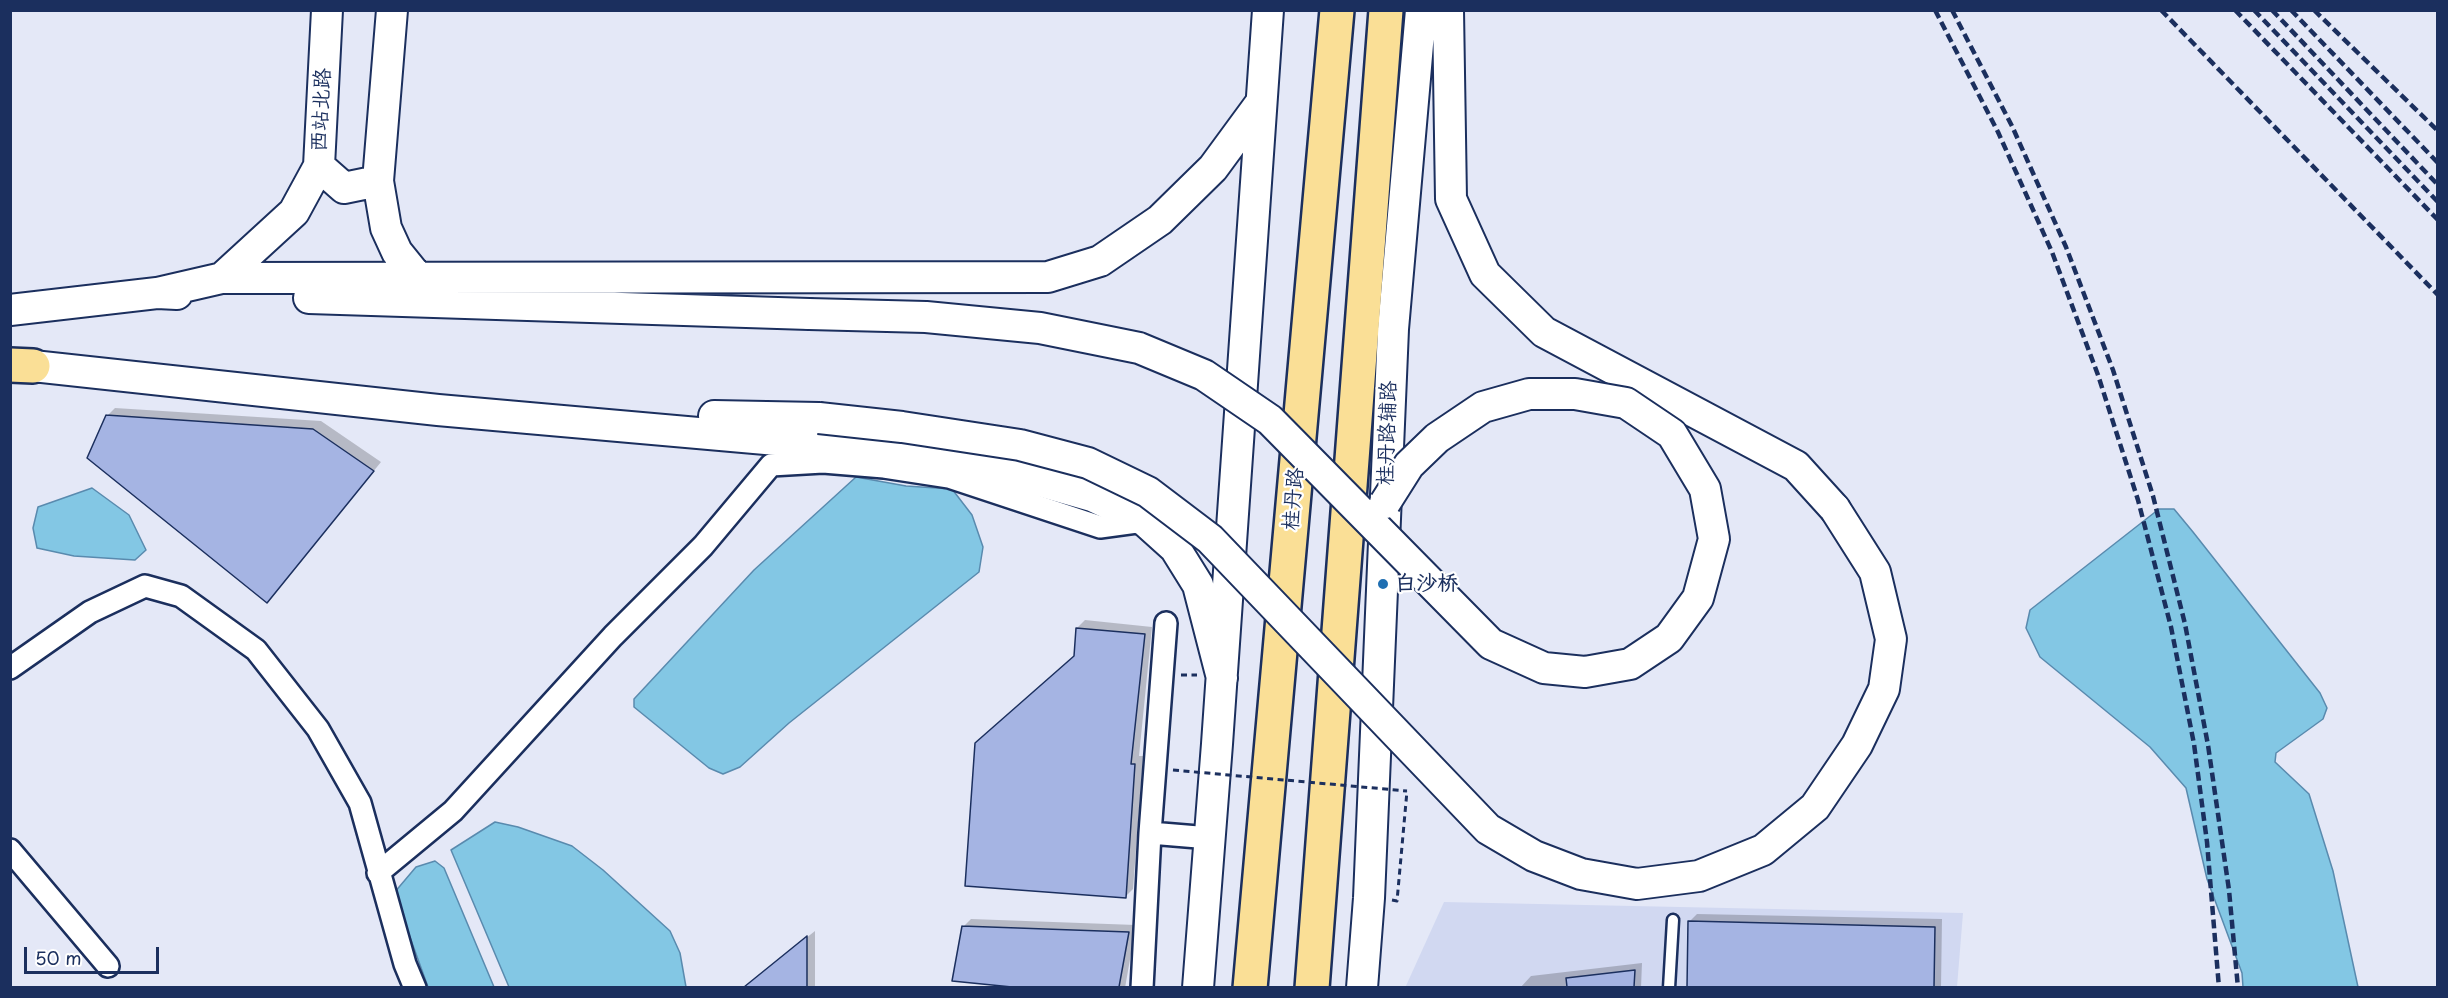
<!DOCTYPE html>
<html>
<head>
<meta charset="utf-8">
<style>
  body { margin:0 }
  #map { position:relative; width:2448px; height:998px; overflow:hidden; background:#e4e8f7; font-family:"Playpen Sans",sans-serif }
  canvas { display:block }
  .frame { position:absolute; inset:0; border:12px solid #1b2f5e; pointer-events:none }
  .scale { position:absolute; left:24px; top:947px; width:135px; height:27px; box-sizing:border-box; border:3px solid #1b2f5e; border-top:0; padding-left:8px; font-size:18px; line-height:21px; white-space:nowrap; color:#1b2f5e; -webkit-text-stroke:4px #fff; paint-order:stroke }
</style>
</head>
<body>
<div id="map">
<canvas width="2448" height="998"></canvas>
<div class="frame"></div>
<div class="scale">50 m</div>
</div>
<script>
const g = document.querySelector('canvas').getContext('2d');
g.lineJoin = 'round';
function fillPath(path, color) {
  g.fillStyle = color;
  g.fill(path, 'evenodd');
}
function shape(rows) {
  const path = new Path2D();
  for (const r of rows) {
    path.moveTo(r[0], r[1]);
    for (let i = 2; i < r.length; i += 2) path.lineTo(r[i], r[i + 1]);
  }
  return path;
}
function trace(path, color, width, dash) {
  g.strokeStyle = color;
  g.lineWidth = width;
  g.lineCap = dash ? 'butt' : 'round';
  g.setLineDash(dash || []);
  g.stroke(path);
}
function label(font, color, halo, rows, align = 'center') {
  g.font = font + ' "Playpen Sans","LXGW WenKai TC",sans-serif';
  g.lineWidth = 4.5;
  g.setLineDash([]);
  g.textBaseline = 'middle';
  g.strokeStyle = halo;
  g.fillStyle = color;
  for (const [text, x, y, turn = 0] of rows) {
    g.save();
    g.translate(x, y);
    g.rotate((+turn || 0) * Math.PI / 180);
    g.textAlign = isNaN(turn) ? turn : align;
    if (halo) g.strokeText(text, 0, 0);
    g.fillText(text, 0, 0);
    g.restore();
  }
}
const built = shape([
  [1444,902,1963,913,1957,987,1405,988]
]);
const water = shape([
  [856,477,906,486,952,489,972,515,983,547,979,572,789,723,740,767,723,774,709,768,634,707,634,699,754,570,856,477],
  [92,488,129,515,146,550,135,560,74,556,37,548,33,528,38,507,92,488],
  [2159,509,2174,509,2193,532,2320,693,2327,708,2323,719,2276,753,2275,762,2309,794,2333,871,2358,987,2243,987,2242,973,2207,879,2186,788,2150,747,2040,657,2026,628,2030,610,2159,509],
  [495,822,518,827,572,846,603,870,670,931,680,953,686,987,509,987,451,850,495,822],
  [435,861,444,868,494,987,428,987,394,893,416,867,435,861]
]);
const shadow = shape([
  [115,408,321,421,381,462,275,593,107,416],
  [1085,620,1152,627,1139,756,1143,756,1133,889,1125,897,1075,656,1077,628],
  [1697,914,1942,919,1941,988,1688,988,1689,922],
  [971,919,1136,925,1125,988,1026,988,954,980,963,927],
  [815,931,815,988,744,987],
  [1642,963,1641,988,1520,988,1531,976]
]);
const building = shape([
  [106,415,313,429,374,471,267,603,87,458,106,415],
  [1076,628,1145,634,1131,764,1135,764,1126,898,965,886,975,743,1074,656,1076,628],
  [1688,921,1935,927,1934,987,1687,987,1688,921],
  [962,926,1129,932,1119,987,1012,987,952,981,962,926],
  [807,936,807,987,744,987,807,936],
  [1635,970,1634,987,1567,987,1566,978,1635,970]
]);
const path = shape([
  [1181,675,1197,675],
  [1392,900,1397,901,1407,791]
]);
const lane = shape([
  [1669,988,1673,920]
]);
const street = shape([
  [10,668,90,612,145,586,181,596,256,650,318,729,360,803,405,964,415,988],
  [1150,833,1210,838],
  [10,850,108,966],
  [378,873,453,811,613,636,703,546,771,465,823,462,884,467,949,477,1100,527,1144,521],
  [1142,988,1150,833,1166,623]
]);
const secondary = shape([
  [392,10,378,181,386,228,397,252,418,278],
  [1448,10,1451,199,1485,274,1544,332,1796,466,1835,509],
  [319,166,344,188,378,181],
  [222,278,294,212,319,166,327,10],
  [157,293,222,278,1048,277,1100,261,1160,220,1213,168,1260,104],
  [309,298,809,314],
  [10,310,157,293,177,294],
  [33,366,438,410,856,447,984,465,1092,496,1145,521,1175,548,1198,585,1222,678],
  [714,416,819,418],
  [1198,988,1217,744,1268,10],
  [1362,988,1369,898,1393,329,1421,10]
]);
const primary = shape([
  [10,365,33,366]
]);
const highway = shape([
  [1250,988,1337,10],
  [1312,988,1386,10]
]);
const rail = shape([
  [1935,10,1998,132,2052,252,2098,375,2138,500,2171,627,2194,744,2207,842,2219,988],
  [1952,10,2012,126,2066,247,2113,370,2153,496,2185,624,2208,745,2229,890,2238,988],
  [2161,10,2438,295],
  [2235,10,2438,220],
  [2254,10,2438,202],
  [2272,10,2438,185],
  [2291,10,2438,163],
  [2314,10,2438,131]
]);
const pathBridge = shape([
  [1173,770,1407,791]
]);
const secondaryBridge = shape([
  [809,314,926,317,1040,328,1139,348,1204,375,1270,420,1491,644,1544,668,1585,672,1630,664,1669,638,1698,598,1714,539,1705,489,1672,434,1626,403,1575,394,1529,394,1483,407,1437,438,1409,465,1385,503],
  [819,418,902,427,1020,445,1088,463,1148,492,1210,539,1488,829,1534,856,1581,874,1637,884,1699,876,1763,850,1815,807,1857,745,1884,689,1891,639,1875,572,1835,509]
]);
const markers = [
  [1383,584,6,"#1f6fb2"]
];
const streetNames = [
  ["西站北路",322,110,-87],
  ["桂丹路辅路",1388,433,-88],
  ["桂丹路",1294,499,-85]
];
const poiNames = [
  ["白沙桥",1395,584]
];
fillPath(built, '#d1d8f1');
fillPath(water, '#83c7e4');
trace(water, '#598aae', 1.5);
fillPath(shadow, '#0003');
fillPath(building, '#a5b4e3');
trace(building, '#1b2f5e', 1.5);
trace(lane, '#1b2f5e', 15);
trace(street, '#1b2f5e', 26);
trace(secondary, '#1b2f5e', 34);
trace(primary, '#1b2f5e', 38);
trace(highway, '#1b2f5e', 38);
trace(path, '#1b2f5e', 3, [6, 4.5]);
trace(lane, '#fff', 10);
trace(street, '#fff', 21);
trace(secondary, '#fff', 30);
trace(primary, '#fadf96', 33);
trace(highway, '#fadf96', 33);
trace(rail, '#1b2f5e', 4.5, [9, 4.5]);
trace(secondaryBridge, '#1b2f5e', 34, []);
trace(pathBridge, '#1b2f5e', 3, [6, 4.5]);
trace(secondaryBridge, '#fff', 30);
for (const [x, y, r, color] of markers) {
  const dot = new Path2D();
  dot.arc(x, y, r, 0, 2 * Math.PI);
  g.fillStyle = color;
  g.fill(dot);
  trace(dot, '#fff', 2);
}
label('21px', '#1b2f5e', '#fff', streetNames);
label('bold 21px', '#1b2f5e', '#fff', poiNames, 'left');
</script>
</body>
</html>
